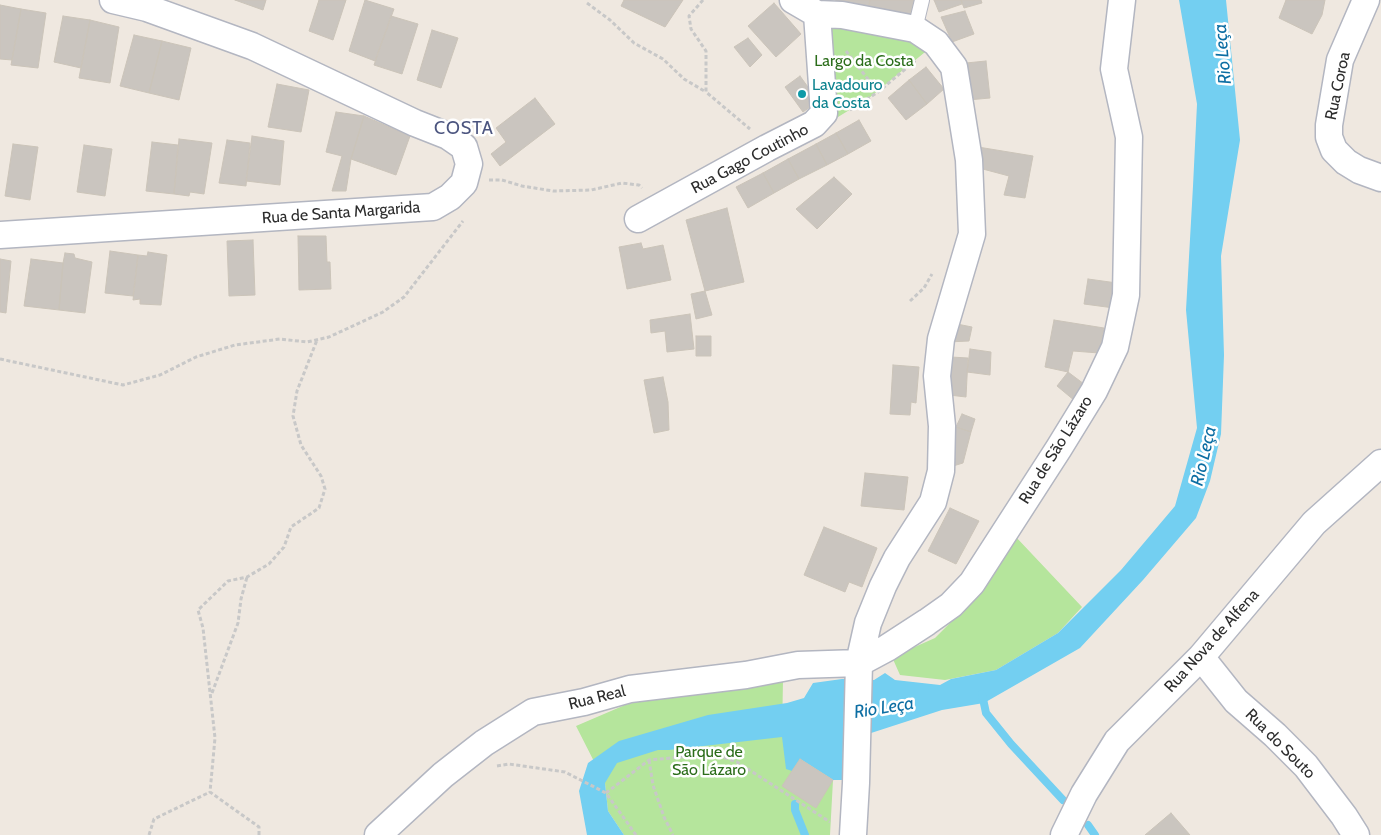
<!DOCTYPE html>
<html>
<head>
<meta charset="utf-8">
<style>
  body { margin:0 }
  canvas { display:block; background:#efe8e0 }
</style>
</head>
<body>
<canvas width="1381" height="835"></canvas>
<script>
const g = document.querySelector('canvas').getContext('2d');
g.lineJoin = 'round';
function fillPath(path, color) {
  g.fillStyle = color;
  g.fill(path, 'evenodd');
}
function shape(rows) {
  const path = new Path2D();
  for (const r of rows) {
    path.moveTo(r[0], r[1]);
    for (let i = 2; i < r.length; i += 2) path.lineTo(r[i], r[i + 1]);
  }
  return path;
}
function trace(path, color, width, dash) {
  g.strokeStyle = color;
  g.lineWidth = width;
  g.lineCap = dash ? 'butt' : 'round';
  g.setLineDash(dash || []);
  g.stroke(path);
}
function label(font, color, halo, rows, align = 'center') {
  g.font = font + ' Cabin,sans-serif';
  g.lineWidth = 5;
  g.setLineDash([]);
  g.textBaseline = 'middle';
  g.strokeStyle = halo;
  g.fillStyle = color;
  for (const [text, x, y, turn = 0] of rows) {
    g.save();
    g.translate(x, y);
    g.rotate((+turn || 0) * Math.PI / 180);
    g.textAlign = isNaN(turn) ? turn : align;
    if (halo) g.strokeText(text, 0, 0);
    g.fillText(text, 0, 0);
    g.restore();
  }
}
const green = shape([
  [829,25,906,37,930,48,869,98,838,117,835,116],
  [1015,536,1082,607,1058,633,996,670,945,680,900,675,892,657,935,638,957,616],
  [783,679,782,736,800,759,833,780,830,835,624,835,608,811,605,783,576,726,625,705,675,692]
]);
const water = shape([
  [1179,0,1226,0,1240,140,1221,256,1224,355,1221,434,1210,481,1196,518,1143,580,1080,648,984,703,942,710,868,734,845,780,833,780,800,759,792,771,786,769,782,737,669,750,658,750,617,763,605,783,608,811,624,835,587,835,579,791,588,763,619,741,708,715,787,703,804,698,813,683,842,679,874,680,885,673,895,680,940,685,951,679,996,670,1058,633,1121,570,1175,506,1197,428,1186,310,1193,186,1197,104]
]);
const stream = shape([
  [982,694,986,713,1011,744,1063,800],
  [795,804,795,810,805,835],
  [1088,825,1095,835]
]);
const building = shape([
  [235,0,266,0,263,10,235,0],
  [319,0,346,0,333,40,309,31,319,0],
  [365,0,394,9,375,61,349,51,365,0],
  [624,0,683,0,665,27,621,6,624,0],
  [836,0,870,0,868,9,836,1,836,0],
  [870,0,916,0,910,19,868,9,870,0],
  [934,0,961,0,962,4,939,12,934,0],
  [961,0,981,0,982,3,964,8,961,0],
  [1286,0,1325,0,1322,15,1312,34,1279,18,1286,0],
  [774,3,801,34,776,57,748,26,774,3],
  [0,5,21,9,12,60,0,59,0,5],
  [21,9,46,13,38,68,11,65,21,9],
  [965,11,974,34,952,42,941,17,965,11],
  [63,16,90,20,81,68,54,62,63,16],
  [391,16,418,24,402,74,374,65,391,16],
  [90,20,119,27,110,83,79,78,90,20],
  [432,30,458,38,441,88,417,80,432,30],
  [134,35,162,41,149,93,120,86,134,35],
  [748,38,762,55,750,67,734,47,748,38],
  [162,41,191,48,179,100,149,93,162,41],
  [986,61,990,98,968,100,966,63,986,61],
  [926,67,944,89,927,104,909,80,926,67],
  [800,76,818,101,803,112,785,87,800,76],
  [909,80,927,104,906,120,888,98,909,80],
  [277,84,309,90,301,132,268,127,277,84],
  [535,98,555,124,500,166,491,154,506,142,496,128,535,98],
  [336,112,364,116,351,159,346,191,332,191,342,156,326,152,336,112],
  [364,116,410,136,396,175,351,159,364,116],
  [859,120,871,141,848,154,836,133,859,120],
  [836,133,848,154,827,165,816,144,836,133],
  [252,136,284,141,280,185,246,181,252,136],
  [179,139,212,143,204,194,190,192,189,196,174,194,179,139],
  [227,140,250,143,246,186,219,183,227,140],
  [152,142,178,145,174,194,146,191,152,142],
  [13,144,38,147,30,200,5,196,13,144],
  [816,144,827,165,799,179,788,159,816,144],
  [84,145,112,149,105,196,77,192,84,145],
  [978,147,1033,156,1025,198,1004,195,1009,176,979,168,978,147],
  [788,159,799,179,774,193,763,173,788,159],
  [763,173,774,193,748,208,736,187,763,173],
  [834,177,852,194,817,229,796,209,834,177],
  [727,208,744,282,705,291,686,220,727,208],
  [298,236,326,236,327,262,330,262,331,289,299,290,298,236],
  [253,240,255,295,229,296,227,241,253,240],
  [641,243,643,249,663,245,671,280,627,289,619,247,641,243],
  [110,251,138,255,133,296,105,293,110,251],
  [148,252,167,255,161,305,140,304,140,299,133,300,138,255,147,256,148,252],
  [65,253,74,254,75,258,92,262,85,313,59,310,63,263,65,253],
  [0,259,11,261,6,313,0,312,0,259],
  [31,259,63,263,59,310,24,306,31,259],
  [1088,279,1117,283,1114,308,1084,304,1088,279],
  [705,291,712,315,696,319,691,294,705,291],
  [690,314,694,349,667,352,665,331,651,333,650,320,690,314],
  [1054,320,1104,328,1099,353,1073,351,1068,372,1045,367,1054,320],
  [952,323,972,327,969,341,948,342,952,323],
  [696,336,711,336,711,356,696,356,696,336],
  [970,349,991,352,990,375,967,372,970,349],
  [951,357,968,358,966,397,949,395,951,357],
  [893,365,919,367,916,403,911,402,910,415,890,414,893,365],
  [1068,372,1088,387,1075,401,1057,386,1068,372],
  [663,377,668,402,669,430,654,433,644,380,663,377],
  [962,414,975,419,971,432,956,427,962,414],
  [956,427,971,432,963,463,953,466,949,428,956,427],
  [865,473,908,477,904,510,861,506,865,473],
  [950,508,979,521,956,564,928,551,950,508],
  [824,527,877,548,862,587,849,582,845,592,804,575,824,527],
  [800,759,833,780,816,808,782,786,800,759],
  [1171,813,1190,835,1145,835,1171,813]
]);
const path = shape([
  [703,0,689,16,691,29,706,51,706,92,750,129],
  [587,3,610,20,634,43,663,59,684,79,706,92],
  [846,51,878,92],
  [850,110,878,92,916,60],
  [489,180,502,180,522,186,553,191,591,190,622,183,639,185,642,188],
  [910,301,924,288,932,274],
  [0,359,123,385,160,375,196,357,235,345,280,339,307,342,329,337,383,312,404,297,463,221],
  [212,693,238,623,241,599,247,577],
  [649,760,653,785,664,817,673,835],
  [497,766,509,764,565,772,606,793,636,835],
  [606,793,649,760,714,754,737,762,830,822],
  [149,835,154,819,210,792],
  [259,835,259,827,210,792,215,738,203,628,198,610,228,581,247,577,269,564,284,547,291,527,319,508,325,489,321,476,301,445,293,416,297,391,317,340]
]);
const lane = shape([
  [915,29,922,0]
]);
const street = shape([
  [793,0,817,14,842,15,915,29,936,43,954,67,969,160,972,234,941,339,937,376,942,426,941,471,933,502,897,558,883,586,868,623,859,663,856,783,853,835],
  [1366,0,1340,60,1329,125,1329,137,1334,150,1346,162,1359,170,1381,178],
  [638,219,767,148,814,124,824,113,817,14],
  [0,235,433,207,450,197,464,183,469,164,464,147,448,136,415,123,252,46,147,8,113,0],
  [1201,657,1236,701,1275,735,1306,766,1344,816,1356,835],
  [378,835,443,775,484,743,533,712,584,702,630,689,746,675,798,665,859,663,887,648,927,622,951,605,972,583,1059,448,1094,391,1115,347,1126,295,1129,137,1114,69,1122,0],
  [1064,835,1084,794,1117,741,1201,657,1314,523,1381,463]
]);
const markers = [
  [802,94,5,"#0f9aa8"]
];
const parkNames = [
  ["Largo da Costa",864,61],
  ["Parque de",709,752],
  ["São Lázaro",709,770]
];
const cultureNames = [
  ["Lavadouro",812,85],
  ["da Costa",812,103]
];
const streetNames = [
  ["Rua Coroa",1338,86,-78],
  ["Rua Gago Coutinho",750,159,-28],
  ["Rua de Santa Margarida",341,213,-4],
  ["Rua de São Lázaro",1056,450,-58],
  ["Rua Nova de Alfena",1212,641,-48],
  ["Rua Real",597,698,-14],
  ["Rua do Souto",1280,744,45]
];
const waterNames = [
  ["Rio Leça",1223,54,-95],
  ["Rio Leça",1204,456,-77],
  ["Rio Leça",884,708,-9]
];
const neighbourhoodNames = [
  ["COSTA",464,129]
];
fillPath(green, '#b5e59c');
fillPath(water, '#73cff1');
trace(stream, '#73cff1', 8);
fillPath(building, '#cac5bf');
trace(building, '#cbc4b9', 1);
trace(lane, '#b3b6c1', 16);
trace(street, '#b3b6c1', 29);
trace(path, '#c8c8c8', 3, [4, 2.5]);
trace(lane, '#fff', 14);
trace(street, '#fff', 26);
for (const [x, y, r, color] of markers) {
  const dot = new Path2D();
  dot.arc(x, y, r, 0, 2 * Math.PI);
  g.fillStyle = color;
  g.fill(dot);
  trace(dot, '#fff', 2);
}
label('16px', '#2b6d1a', '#fff', parkNames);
label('16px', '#0d838f', '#fff', cultureNames, 'left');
label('16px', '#2d2d2d', '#fff', streetNames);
label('italic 18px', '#0c6ea3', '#fff', waterNames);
g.letterSpacing = '1px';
label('18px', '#4c557f', '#fff', neighbourhoodNames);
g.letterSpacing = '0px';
</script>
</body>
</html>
